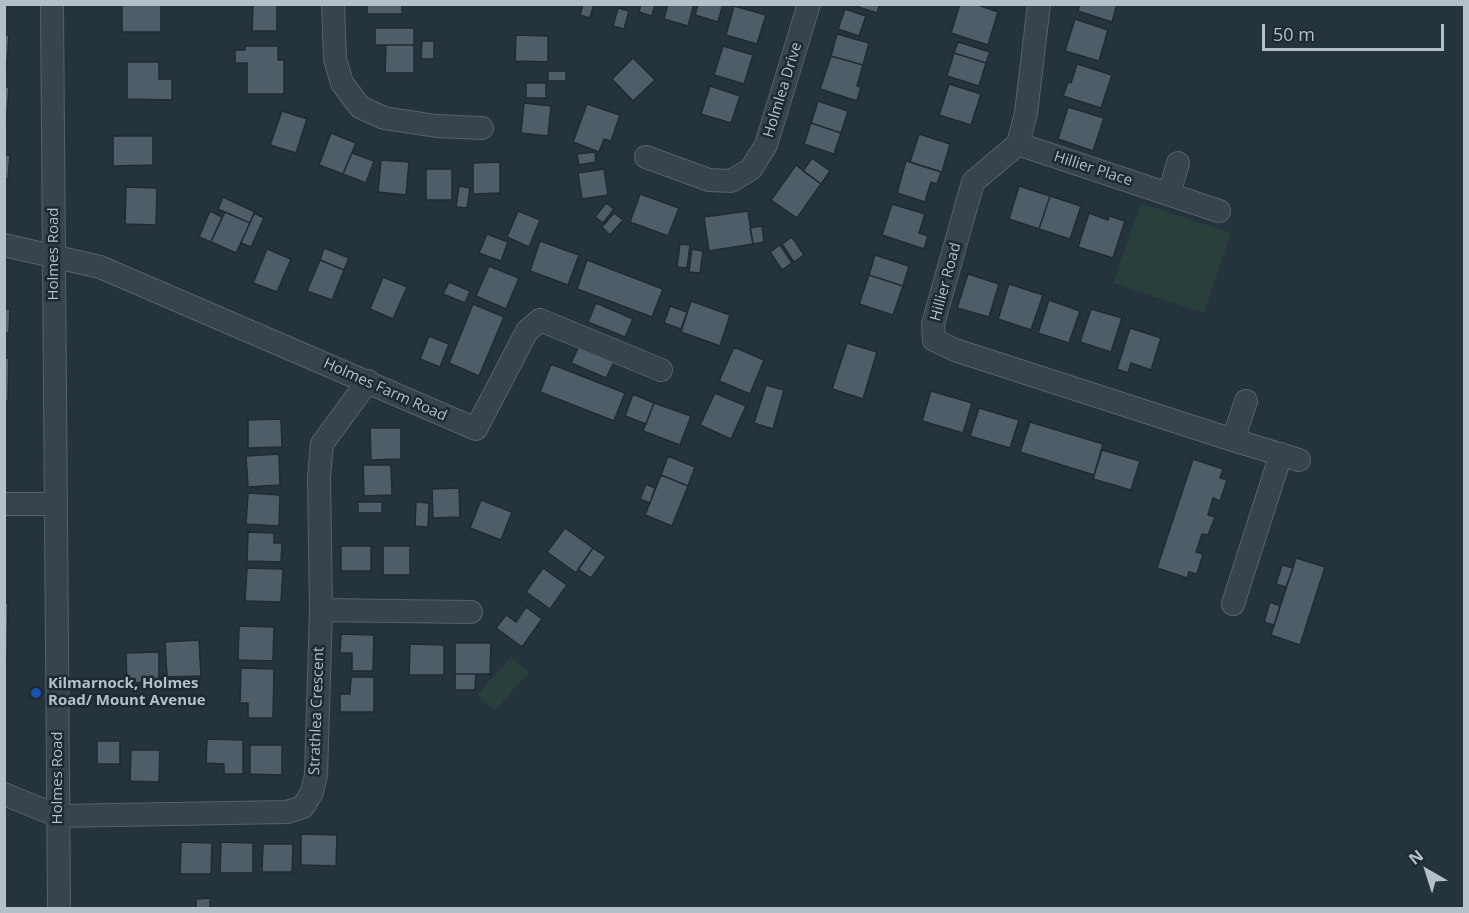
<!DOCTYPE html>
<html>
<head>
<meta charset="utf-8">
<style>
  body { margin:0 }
  #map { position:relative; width:1469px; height:913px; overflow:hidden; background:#25333c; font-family:"Open Sans",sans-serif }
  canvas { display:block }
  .frame { position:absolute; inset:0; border:6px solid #b4bfc7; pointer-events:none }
  .north { position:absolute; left:1397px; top:841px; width:60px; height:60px; -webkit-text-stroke:4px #1e2931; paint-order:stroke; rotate:321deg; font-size:16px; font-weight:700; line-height:24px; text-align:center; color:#b4bfc7 }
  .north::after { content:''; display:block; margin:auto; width:21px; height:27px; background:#b4bfc7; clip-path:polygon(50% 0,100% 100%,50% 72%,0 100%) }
  .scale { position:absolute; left:1262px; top:24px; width:182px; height:27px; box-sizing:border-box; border:3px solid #b4bfc7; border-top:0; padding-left:8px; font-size:18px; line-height:21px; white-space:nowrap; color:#b4bfc7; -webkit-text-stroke:4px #1e2931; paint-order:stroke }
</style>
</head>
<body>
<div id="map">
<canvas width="1469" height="913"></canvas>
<div class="frame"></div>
<div class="north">N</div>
<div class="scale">50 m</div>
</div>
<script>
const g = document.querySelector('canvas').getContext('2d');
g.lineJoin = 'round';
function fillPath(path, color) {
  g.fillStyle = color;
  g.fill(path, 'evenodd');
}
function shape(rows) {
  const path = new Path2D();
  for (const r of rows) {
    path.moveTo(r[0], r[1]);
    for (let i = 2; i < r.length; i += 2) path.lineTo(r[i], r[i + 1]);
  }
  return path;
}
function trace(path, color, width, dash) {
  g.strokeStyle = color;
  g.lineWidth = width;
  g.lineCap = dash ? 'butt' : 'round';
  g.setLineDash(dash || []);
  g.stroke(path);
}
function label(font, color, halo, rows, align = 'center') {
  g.font = font + ' "Open Sans",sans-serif';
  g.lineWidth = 5;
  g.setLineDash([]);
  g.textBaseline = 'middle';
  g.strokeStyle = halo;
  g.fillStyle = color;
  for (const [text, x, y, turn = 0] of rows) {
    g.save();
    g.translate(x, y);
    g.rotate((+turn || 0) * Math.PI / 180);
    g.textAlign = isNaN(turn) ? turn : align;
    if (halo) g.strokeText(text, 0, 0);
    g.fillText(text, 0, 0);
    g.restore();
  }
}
const green = shape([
  [1141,203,1231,233,1204,313,1113,283],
  [511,657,529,672,495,711,477,695]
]);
const building = shape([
  [122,4,161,4,161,32,122,32,122,4],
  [253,4,277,4,277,31,252,31,253,4],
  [367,4,402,4,402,14,367,14,367,4],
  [583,4,594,4,590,18,580,15,583,4],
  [641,4,655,4,652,16,639,12,641,4],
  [668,4,694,4,688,26,664,19,668,4],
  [698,4,723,4,718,22,695,15,698,4],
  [849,4,880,4,877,13,849,4],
  [960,4,975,4,998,12,988,45,951,33,960,4],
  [1080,4,1117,4,1112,22,1078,11,1080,4],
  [734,6,766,15,757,44,726,35,734,6],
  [618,8,629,11,624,29,613,26,618,8],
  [845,9,866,16,859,36,838,29,845,9],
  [1075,19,1108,30,1099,61,1065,51,1075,19],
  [375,28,414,28,414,45,375,45,375,28],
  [837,34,869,43,863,65,831,56,837,34],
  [4,35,9,35,6,75,4,75,4,35],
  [516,35,548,36,548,62,515,61,516,35],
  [422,41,434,41,434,59,421,59,422,41],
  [958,42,990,52,986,63,954,53,958,42],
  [386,45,414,45,414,73,385,73,386,45],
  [245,46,278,46,278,60,284,60,284,94,247,94,247,63,235,63,235,50,245,50,245,46],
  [723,46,753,55,744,84,714,75,723,46],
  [954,53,986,63,979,86,947,76,954,53],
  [831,56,863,65,857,86,861,87,857,101,820,89,831,56],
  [633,58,655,80,633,101,612,79,633,58],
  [127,62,159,62,159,79,172,79,172,100,127,99,127,62],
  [1077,64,1112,75,1101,108,1063,96,1068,82,1071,83,1077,64],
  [548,71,566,71,566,81,548,81,548,71],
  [526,83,546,83,546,98,526,98,526,83],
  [949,84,981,94,971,125,939,115,949,84],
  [710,86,740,96,731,123,701,114,710,86],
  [4,87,9,87,6,127,4,127,4,87],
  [818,101,848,111,841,133,811,123,818,101],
  [524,103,551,106,548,136,521,133,524,103],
  [587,104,620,115,611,141,604,139,599,152,573,142,587,104],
  [1068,107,1104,118,1093,151,1058,139,1068,107],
  [282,111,307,119,296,153,270,145,282,111],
  [811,123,841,133,834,154,804,144,811,123],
  [331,133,356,143,343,174,319,165,331,133],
  [919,134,950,144,942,172,910,162,919,134],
  [113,136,153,136,153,165,113,166,113,136],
  [595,152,596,162,579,165,577,154,595,152],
  [352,153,374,161,366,183,343,174,352,153],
  [4,155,10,155,8,179,4,179,4,155],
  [812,158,830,171,821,184,803,171,812,158],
  [381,160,409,162,406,195,378,192,381,160],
  [906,161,941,172,937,184,931,182,925,202,897,193,906,161],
  [500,162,500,193,473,194,473,163,500,162],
  [796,165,821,184,797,218,771,200,796,165],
  [426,169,452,169,452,200,426,200,426,169],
  [604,169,608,195,582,199,578,173,604,169],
  [459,186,470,188,467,208,456,207,459,186],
  [1019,186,1050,196,1039,229,1009,219,1019,186],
  [126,187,157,188,156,225,125,224,126,187],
  [640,194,679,208,668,236,630,222,640,194],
  [1050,196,1081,206,1070,239,1039,229,1050,196],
  [223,197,255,212,250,223,218,209,223,197],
  [606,203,614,209,603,223,595,217,606,203],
  [892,204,925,214,919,233,928,236,924,249,882,235,892,204],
  [210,211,222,217,211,242,199,237,210,211],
  [518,211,540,220,529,247,507,237,518,211],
  [748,211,753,244,709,251,704,217,748,211],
  [225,212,250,223,236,253,211,242,225,212],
  [254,213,264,218,251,247,241,243,254,213],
  [614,213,623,220,610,235,602,227,614,213],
  [1089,213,1108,220,1109,216,1125,221,1113,258,1078,247,1089,213],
  [762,226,764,242,753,244,750,228,762,226],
  [487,234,508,242,501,261,479,253,487,234],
  [792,237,804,255,794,262,782,244,792,237],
  [540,241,579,255,568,285,530,271,540,241],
  [680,244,690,245,687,268,677,267,680,244],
  [780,245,792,263,782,270,770,252,780,245],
  [324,248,349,258,344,270,320,260,324,248],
  [267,249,291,259,277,292,253,283,267,249],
  [692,249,703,251,700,273,689,272,692,249],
  [875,255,909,266,903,286,869,275,875,255],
  [320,260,344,270,332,300,307,291,320,260],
  [587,260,663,289,652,317,577,289,587,260],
  [489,266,519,278,506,309,476,296,489,266],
  [968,274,999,284,989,317,957,308,968,274],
  [869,275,903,286,893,315,859,304,869,275],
  [383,277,407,287,393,319,370,309,383,277],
  [449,282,470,291,465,303,443,294,449,282],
  [1009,284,1043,295,1031,330,998,319,1009,284],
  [1049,300,1080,311,1069,343,1038,333,1049,300],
  [691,301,730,315,720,346,681,332,691,301],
  [596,303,633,319,625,337,588,322,596,303],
  [473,304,504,317,479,376,449,363,473,304],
  [670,306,687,312,681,329,664,323,670,306],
  [4,309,10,309,9,333,4,333,4,309],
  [1091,309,1122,318,1111,352,1080,342,1091,309],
  [1130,328,1161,338,1151,370,1131,363,1128,373,1117,369,1130,328],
  [429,336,449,344,440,367,420,359,429,336],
  [847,343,877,352,863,399,832,389,847,343],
  [579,346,614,362,606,378,571,363,579,346],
  [734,347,764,360,750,394,719,381,734,347],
  [4,358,9,358,8,401,4,401,4,358],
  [551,364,625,393,614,421,540,392,551,364],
  [766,385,784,390,773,429,754,423,766,385],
  [931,391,972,403,963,433,922,421,931,391],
  [715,393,746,406,731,439,700,425,715,393],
  [633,394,654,403,646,424,625,416,633,394],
  [654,403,691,416,680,445,643,431,654,403],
  [979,408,1019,420,1010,448,970,436,979,408],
  [281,419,282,447,248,448,248,420,281,419],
  [1030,422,1103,444,1094,475,1020,452,1030,422],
  [370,428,401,428,401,459,371,460,370,428],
  [1102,450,1140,461,1131,490,1093,479,1102,450],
  [279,454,280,485,248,487,246,456,279,454],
  [668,456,695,467,688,486,661,475,668,456],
  [1193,459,1223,469,1220,478,1227,480,1220,501,1213,498,1208,515,1215,517,1208,535,1202,534,1196,552,1203,554,1197,574,1189,572,1187,578,1157,568,1193,459],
  [363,465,391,465,392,495,364,496,363,465],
  [661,475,688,486,672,526,645,515,661,475],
  [646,484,655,488,650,503,640,499,646,484],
  [459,488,460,517,433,518,432,489,459,488],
  [248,493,280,495,279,526,246,524,248,493],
  [481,500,512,512,501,540,470,528,481,500],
  [358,502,382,502,382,513,358,513,358,502],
  [416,502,429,503,428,527,415,526,416,502],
  [565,528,593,548,576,573,547,552,565,528],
  [248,532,274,533,274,543,282,543,281,562,247,561,248,532],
  [341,546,371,546,371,571,341,571,341,546],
  [383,546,410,546,410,575,383,575,383,546],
  [593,548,606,557,591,578,578,569,593,548],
  [1296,558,1325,567,1300,645,1271,635,1296,558],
  [1282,565,1293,568,1286,587,1276,584,1282,565],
  [247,568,283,569,281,602,245,601,247,568],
  [543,568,567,585,550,609,526,592,543,568],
  [1270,602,1280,606,1274,625,1264,622,1270,602],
  [4,603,8,603,7,660,4,659,4,603],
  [526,607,542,619,522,647,496,628,506,615,516,622,526,607],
  [239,626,274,627,273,661,238,660,239,626],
  [341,634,374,635,373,671,352,671,352,653,340,653,341,634],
  [199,640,201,676,167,677,165,642,199,640],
  [455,643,491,643,490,674,455,674,455,643],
  [410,644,444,645,444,675,409,675,410,644],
  [159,652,159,682,127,683,126,653,159,652],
  [241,668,274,669,273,718,248,718,248,703,240,703,241,668],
  [455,674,476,674,475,690,455,690,455,674],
  [351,677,374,677,374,712,340,712,340,694,350,694,351,677],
  [207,739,243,740,243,774,224,774,224,764,206,763,207,739],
  [97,741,120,741,120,764,97,764,97,741],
  [250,745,282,745,282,775,250,774,250,745],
  [131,750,160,750,159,782,130,781,131,750],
  [301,834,337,835,336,866,301,865,301,834],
  [181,842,212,843,211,874,180,874,181,842],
  [221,842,253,843,253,873,220,873,221,842],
  [263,844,293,844,292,872,262,872,263,844],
  [210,898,210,908,196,908,196,899,210,898]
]);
const street = shape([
  [52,4,59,908],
  [333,4,335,59,342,83,360,107,384,118,436,126,482,128],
  [1039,4,1026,113,1018,144,973,182,933,324,934,340,955,350,1233,440,1299,460],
  [1018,144,1219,211],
  [646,157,709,180,731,181,751,169,766,145,809,4],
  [1169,194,1178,163],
  [4,245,100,267,476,429,527,331,540,320,661,370],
  [1233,440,1246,401],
  [4,504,55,504],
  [1233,604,1281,454],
  [321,610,471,612],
  [4,794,58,816,287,812,303,807,312,792,316,775,321,610,319,477,322,444,368,381]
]);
const markers = [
  [36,693,6,"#1a4fb4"]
];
const streetNames = [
  ["Holmlea Drive",783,90,-73],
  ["Hillier Place",1093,169,18],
  ["Holmes Road",54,254,-90],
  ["Hillier Road",946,282,-75],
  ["Holmes Farm Road",385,390,24],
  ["Strathlea Crescent",317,711,-88],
  ["Holmes Road",58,778,-90]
];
const poiNames = [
  ["Kilmarnock, Holmes",48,684],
  ["Road/ Mount Avenue",48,701]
];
fillPath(green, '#283f3c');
fillPath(building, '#4e5d67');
trace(building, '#202b33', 1.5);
trace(street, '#56626a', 24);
trace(street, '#38444c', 22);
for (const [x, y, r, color] of markers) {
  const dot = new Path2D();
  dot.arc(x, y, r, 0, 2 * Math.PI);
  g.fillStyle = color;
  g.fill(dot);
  trace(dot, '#1e2931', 2);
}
label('15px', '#b4bfc7', '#1e2931', streetNames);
label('bold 15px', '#b4bfc7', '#1e2931', poiNames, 'left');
</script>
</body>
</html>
